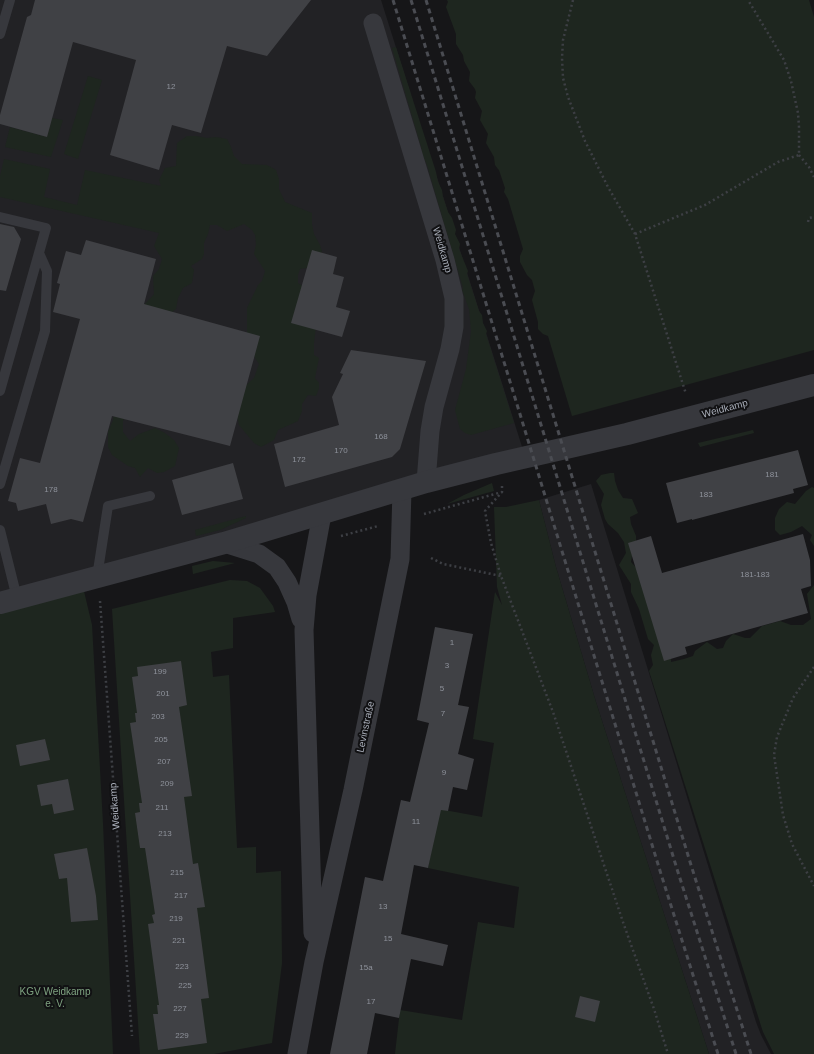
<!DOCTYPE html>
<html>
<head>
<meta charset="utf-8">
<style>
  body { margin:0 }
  canvas { display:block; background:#161618 }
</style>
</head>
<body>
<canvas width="814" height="1054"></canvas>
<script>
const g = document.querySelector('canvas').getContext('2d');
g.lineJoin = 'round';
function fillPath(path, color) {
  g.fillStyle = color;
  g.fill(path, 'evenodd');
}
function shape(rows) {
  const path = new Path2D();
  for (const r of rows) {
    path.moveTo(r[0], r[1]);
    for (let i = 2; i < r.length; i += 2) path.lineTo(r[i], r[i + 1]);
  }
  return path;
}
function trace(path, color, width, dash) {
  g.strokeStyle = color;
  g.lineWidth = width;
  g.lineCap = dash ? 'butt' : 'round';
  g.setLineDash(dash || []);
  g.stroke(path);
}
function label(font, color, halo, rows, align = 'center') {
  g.font = font + ' Arial,sans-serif';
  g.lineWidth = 4;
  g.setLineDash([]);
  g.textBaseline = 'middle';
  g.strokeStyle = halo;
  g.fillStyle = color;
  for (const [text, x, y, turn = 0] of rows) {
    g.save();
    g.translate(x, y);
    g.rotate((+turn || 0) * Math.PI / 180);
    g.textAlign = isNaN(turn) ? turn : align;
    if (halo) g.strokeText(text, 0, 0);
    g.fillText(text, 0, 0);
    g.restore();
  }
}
const built = shape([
  [0,0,381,0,523,450,0,601],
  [591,484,756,1022,761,1035,771,1054,709,1054,596,702,556,567,539,500]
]);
const green = shape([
  [447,0,809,0,814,17,814,350,572,416,548,336,543,334,538,329,538,322,532,300,535,291,532,280,527,275,520,262,520,256,523,249,508,199,504,192,505,188,499,170,498,169,495,165,494,157,486,143,488,134,480,120,482,111,475,98,476,92,475,89,469,81,470,72,464,61,463,55,456,44,456,34,446,7,448,2],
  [396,47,436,172,438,182,442,190,443,197,448,212,452,218,456,230,455,234,460,244,459,249,468,271,467,274,479,311,482,315,483,323,487,331,486,334,514,423,471,435,465,433,460,429,455,410,466,369,471,331,469,309,462,290,463,288,427,165,421,152,422,150,392,48],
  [88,76,102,80,78,159,64,154],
  [52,118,63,120,51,157,5,147,10,127,47,137],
  [187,136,196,136,207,138,216,137,227,139,231,147,234,156,242,164,267,165,276,170,279,179,279,189,285,202,312,213,312,224,314,234,320,245,322,251,319,260,313,267,300,269,298,275,298,283,309,290,316,326,314,343,314,355,319,358,315,378,319,383,319,388,316,396,308,395,302,404,302,411,298,421,278,430,274,440,261,447,254,443,239,425,235,407,243,388,254,378,259,364,247,346,247,308,258,285,262,281,265,271,254,254,256,244,255,235,252,230,244,224,227,231,217,225,210,225,208,234,204,243,204,254,202,259,191,266,194,270,192,283,183,288,178,298,176,309,170,314,123,421,123,432,130,441,139,434,155,428,165,433,174,440,179,448,175,466,164,472,157,473,148,468,140,477,135,468,128,466,112,455,108,447,108,432,113,420,115,407,138,309,146,303,154,294,153,276,159,269,162,259,154,246,159,233,0,197,0,176,4,159,50,169,44,197,77,205,85,170,161,186,159,180,165,168,176,166,177,143],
  [753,430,754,433,700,447,698,443],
  [610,473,614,473,615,481,618,490,623,498,632,499,638,513,630,517,631,524,636,536,636,547,632,556,631,562,642,574,671,654,671,662,684,659,693,656,695,651,707,642,717,649,723,648,726,641,733,634,745,638,750,638,762,626,780,621,791,625,803,625,811,619,807,594,814,585,814,1054,774,1054,763,1032,649,671,653,665,651,655,654,645,648,639,639,609,631,592,631,584,619,565,626,553,624,542,618,533,608,524,605,519,601,505,604,494,596,481,601,475],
  [492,483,494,491,447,504,464,495],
  [812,487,814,488,814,546,810,540,812,535,802,526,791,532,780,535,775,530,775,518,779,509,787,502,795,504,806,491],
  [539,500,556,567,596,702,709,1054,395,1054,400,1010,462,1020,478,922,514,928,519,887,428,868,439,809,482,817,494,743,473,739,495,592,502,605,497,587,494,507,506,507],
  [246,516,246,518,220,530,196,536,195,530],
  [213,561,235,563,193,574,192,566],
  [230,580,247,581,260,588,273,606,275,612,233,618,233,648,211,652,213,677,229,675,237,848,256,847,256,873,281,871,282,963,272,1043,214,1054,140,1054,112,609],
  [82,583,92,625,103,824,113,1054,0,1054,0,605]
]);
const building = shape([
  [35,0,311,0,267,56,227,46,201,133,172,125,159,170,110,155,136,60,73,42,47,137,0,124,0,115,27,17,31,15],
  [0,224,14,227,21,239,6,291,0,290],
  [86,240,156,259,144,304,260,336,230,446,112,416,83,522,71,519,51,524,46,504,18,511,16,503,8,501,20,458,40,463,80,319,53,312,60,284,57,283,66,251,81,255],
  [312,250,337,257,333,274,344,277,336,307,350,311,342,337,291,323],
  [351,350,426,361,400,449,392,457,285,487,274,444,339,425,332,397,343,374,340,373],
  [798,450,808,485,793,489,794,493,692,520,692,519,677,523,666,483],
  [233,463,243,499,182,515,172,480],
  [803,534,810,560,811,586,801,589,808,613,685,647,687,654,664,661,628,543,651,536,662,573],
  [435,627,473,634,458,705,469,707,458,754,474,759,467,790,453,787,448,811,441,810,428,868,414,865,401,934,448,945,443,966,411,959,399,1018,375,1013,367,1054,330,1054,365,877,383,881,401,800,410,802,429,723,417,720],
  [181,661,187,705,179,707,192,796,184,797,193,864,198,863,205,907,197,908,209,998,201,999,207,1043,158,1050,153,1014,158,1014,157,1005,159,1005,148,924,154,923,152,915,155,914,145,848,140,848,135,813,140,812,139,803,142,803,130,723,136,722,135,713,137,713,132,677,138,676,137,667],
  [45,739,50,760,20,766,16,745],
  [68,779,74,810,54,814,52,804,41,806,37,785],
  [87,848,96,896,98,920,71,922,67,878,59,879,54,854],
  [580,996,600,1001,595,1022,575,1017]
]);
const path = shape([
  [573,0,563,40,562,58,563,78,568,97,585,141,608,187,635,234,686,394],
  [799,155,809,167,814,177],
  [808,222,809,218,814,217],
  [635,234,705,205,778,162,799,155,799,127,798,113,791,81,784,60,748,0],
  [502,486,502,492,485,511,491,543,501,576,553,712,624,925,654,1009,668,1054],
  [424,514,502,492],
  [341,536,378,526],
  [431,558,443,564,501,576],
  [100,601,132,1036],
  [814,667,793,698,777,737,774,755,783,815,792,844,814,886]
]);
const service = shape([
  [0,34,10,0],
  [0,217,46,228,0,391],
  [0,484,45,331,47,271,39,253],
  [0,530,17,598],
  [97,577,108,506,150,496]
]);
const minor = shape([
  [373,23,445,260,454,298,454,327,450,349,434,407,430,431,426,482],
  [224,543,259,554,277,567,287,582,296,602,301,619],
  [313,933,304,630,307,595,322,514],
  [297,1054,314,962,353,790,400,559,402,490]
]);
const tertiary = shape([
  [0,603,224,543,426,482,496,464,627,434,814,385]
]);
const rail = shape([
  [393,0,661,874,718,1054],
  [411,0,677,869,736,1054],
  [426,0,691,865,751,1054]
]);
const numberNames = [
  ["12",171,87],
  ["168",381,437],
  ["170",341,451],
  ["172",299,460],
  ["181",772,475],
  ["178",51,490],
  ["183",706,495],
  ["181-183",755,575],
  ["1",452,643],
  ["3",447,666],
  ["199",160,672],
  ["5",442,689],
  ["201",163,694],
  ["7",443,714],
  ["203",158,717],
  ["205",161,740],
  ["207",164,762],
  ["9",444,773],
  ["209",167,784],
  ["211",162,808],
  ["11",416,822],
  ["213",165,834],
  ["215",177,873],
  ["217",181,896],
  ["13",383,907],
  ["219",176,919],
  ["15",388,939],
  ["221",179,941],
  ["223",182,967],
  ["15a",366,968],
  ["225",185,986],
  ["17",371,1002],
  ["227",180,1009],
  ["229",182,1036]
];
const streetNames = [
  ["Weidkamp",442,250,74],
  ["Weidkamp",725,409,-15],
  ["Levinstraße",366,727,-78],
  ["Weidkamp",115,806,-94]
];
const parkNames = [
  ["KGV Weidkamp",55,992],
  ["e. V.",55,1004]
];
fillPath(built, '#222225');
fillPath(green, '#1e261f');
fillPath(building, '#404145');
trace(path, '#3d3f44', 2.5, [2, 3]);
trace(service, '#37383d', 10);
trace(minor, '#37383d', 19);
trace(tertiary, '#37383d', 22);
trace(rail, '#4a4c52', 3, [5, 4]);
label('8px', '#8e929b', null, numberNames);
label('10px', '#a8adb8', '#111113', streetNames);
label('10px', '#7fa381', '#111113', parkNames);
</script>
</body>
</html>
